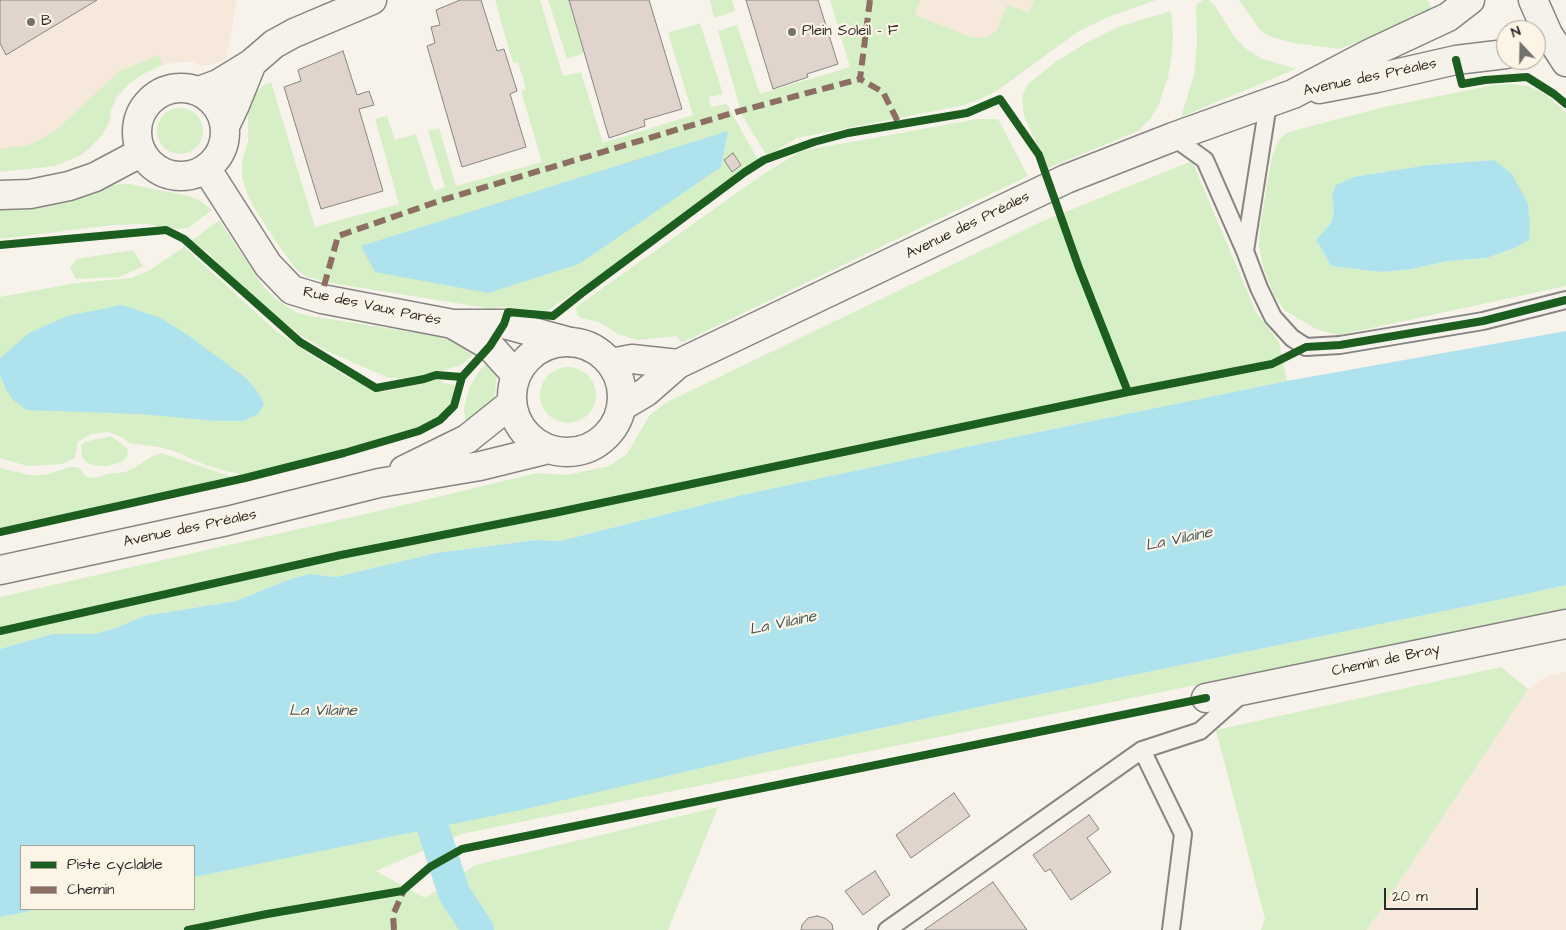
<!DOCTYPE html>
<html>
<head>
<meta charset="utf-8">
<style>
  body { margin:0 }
  #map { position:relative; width:1566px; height:930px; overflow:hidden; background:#f7f3ea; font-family:"Architects Daughter",sans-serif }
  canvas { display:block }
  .legend { position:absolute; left:20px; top:845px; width:175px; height:65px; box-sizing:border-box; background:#fcf5e5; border:1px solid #a8a49b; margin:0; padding:6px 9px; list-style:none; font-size:15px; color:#2b2b2b }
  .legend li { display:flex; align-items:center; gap:10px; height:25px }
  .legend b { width:25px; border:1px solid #a8a49b }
  .north { position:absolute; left:1496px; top:20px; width:50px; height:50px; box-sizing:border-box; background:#fcf5e5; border:1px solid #a8a49b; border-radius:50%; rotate:339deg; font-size:14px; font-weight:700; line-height:20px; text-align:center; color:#2b2b2b }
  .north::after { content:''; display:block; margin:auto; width:18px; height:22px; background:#72716e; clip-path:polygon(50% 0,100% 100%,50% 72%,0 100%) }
  .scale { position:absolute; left:1384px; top:888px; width:94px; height:22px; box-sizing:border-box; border:2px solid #2b2b2b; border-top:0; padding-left:6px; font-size:15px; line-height:18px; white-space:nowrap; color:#2b2b2b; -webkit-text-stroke:4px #fcf5e5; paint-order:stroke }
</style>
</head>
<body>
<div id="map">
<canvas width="1566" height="930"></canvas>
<ul class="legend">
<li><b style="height:6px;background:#1b5e20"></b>Piste cyclable</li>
<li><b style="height:6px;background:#8d6e63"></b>Chemin</li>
</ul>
<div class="north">N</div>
<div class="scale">20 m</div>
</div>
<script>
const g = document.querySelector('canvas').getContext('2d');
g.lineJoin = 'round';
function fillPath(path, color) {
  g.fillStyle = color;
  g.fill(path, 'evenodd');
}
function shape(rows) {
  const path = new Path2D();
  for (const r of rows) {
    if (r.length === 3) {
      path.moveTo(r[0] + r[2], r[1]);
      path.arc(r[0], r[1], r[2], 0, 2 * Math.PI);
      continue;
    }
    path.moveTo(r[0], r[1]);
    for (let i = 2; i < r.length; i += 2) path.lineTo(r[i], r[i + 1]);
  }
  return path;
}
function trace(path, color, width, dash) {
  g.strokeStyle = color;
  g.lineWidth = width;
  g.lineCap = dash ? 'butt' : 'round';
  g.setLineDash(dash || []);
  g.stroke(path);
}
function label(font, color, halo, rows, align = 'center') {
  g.font = font + ' "Architects Daughter",sans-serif';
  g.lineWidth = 4.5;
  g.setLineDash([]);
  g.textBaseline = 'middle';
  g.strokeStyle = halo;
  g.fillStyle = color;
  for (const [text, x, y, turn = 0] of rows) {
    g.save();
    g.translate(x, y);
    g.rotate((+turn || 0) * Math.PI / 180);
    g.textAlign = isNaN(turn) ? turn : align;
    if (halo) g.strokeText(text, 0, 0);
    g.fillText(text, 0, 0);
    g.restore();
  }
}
const built = shape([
  [0,0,237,0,226,59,212,65,198,65,193,62,180,62,162,65,143,74,130,83,116,98,111,110,110,121,102,135,89,149,79,156,55,166,0,172],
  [885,0,1134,0,900,74],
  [1566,672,1566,930,1367,930,1528,689,1547,676]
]);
const green = shape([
  [495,0,540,0,563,76,581,72,603,143,693,115,668,33,700,23,723,94,709,97,711,107,727,104,758,160,681,217,594,279,547,311,501,307,493,309,331,283,305,276,295,268,275,240,253,206,246,191,242,176,242,160,248,142,248,113,253,97,263,85,271,82,315,227,399,204,375,119,387,116,395,140,416,134,434,191,445,187,428,131,439,128,456,186,542,162,521,91,526,89,518,62,513,63],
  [548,0,569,0,584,53,567,59],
  [710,0,732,0,735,11,714,18],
  [830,0,920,0,915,15,971,37,980,38,987,37,994,33,998,28,1007,5,1029,12,1034,0,1156,0,1106,18,1079,31,998,90,985,97,965,105,797,138,767,156,742,115,718,31,737,25,760,94,850,67],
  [1203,0,1209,0,1214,5,1234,36,1245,48,1260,58,1296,69,1181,117,1194,75,1197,44,1196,9,1197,4],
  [1239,0,1427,0,1433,10,1340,49,1293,43,1271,37,1260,30],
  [1171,11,1173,34,1172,53,1168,77,1159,104,1150,119,1138,131,1048,168,1024,116,1022,95,1028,84,1057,61,1086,43,1118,27],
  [159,55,162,65,143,74,130,83,116,98,111,110,110,121,102,135,89,149,79,156,55,166,0,172,0,149,28,145,42,139,55,131,120,71],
  [1512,84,1527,86,1538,90,1550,98,1566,113,1566,286,1339,335,1316,329,1284,310,1274,295,1264,270,1259,247,1260,228,1272,156,1278,142,1283,136,1289,132,1384,107,1494,85],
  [1494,160,1514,248,1487,258,1447,261,1412,269,1382,272,1331,266,1324,253,1316,240,1331,223,1334,212,1332,195,1336,185,1353,177,1428,165],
  [180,131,23],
  [978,119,998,119,1028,176,681,343,677,336,637,340,618,334,599,322,580,318,577,314,576,307,762,175,801,151],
  [1192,161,1256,312,1279,342,1287,381,966,447,742,495,560,541,536,540,436,553,336,577,310,574,293,578,236,601,144,616,116,628,95,634,53,634,0,649,0,597,387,509,537,473,567,475,609,466,627,454,649,416,665,403,1043,221],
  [129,184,189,196,199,200,212,210,188,228,178,229,145,224,112,225,0,239,0,208,45,201,110,185],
  [219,220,263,286,272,296,284,305,298,313,316,317,456,339,479,350,461,365,438,372,406,378,389,378,327,351,305,338,280,320,224,270,208,252,191,241],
  [184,247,276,331,311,355,349,378,383,392,425,383,438,378,443,383,455,385,450,406,432,422,419,428,315,458,242,475,208,466,174,451,159,447,130,443,121,437,108,432,91,434,78,442,75,458,62,464,27,466,0,458,0,297,76,283,131,278,150,270],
  [133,250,143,266,120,277,76,279,70,268,76,259],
  [488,360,497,373,494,402,468,427,465,418,464,408,469,389,477,374],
  [568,395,28],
  [111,436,128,449,127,457,122,462,107,466,97,466,87,463,82,457,81,447,84,442],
  [161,453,232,477,202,486,0,530,0,468,29,475,46,475,69,467,76,467,81,469,84,475,91,478,100,477,107,474,125,472,136,467,151,457],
  [1566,585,1566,610,461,834,376,871,425,898,475,865,718,807,668,930,0,930,0,917,41,909,194,909,194,877,1002,702,1517,596],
  [1501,667,1528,689,1367,930,1261,930,1265,919,1216,730]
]);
const water = shape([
  [728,131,721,167,579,264,488,293,375,272,361,246],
  [1494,160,1512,174,1528,204,1530,226,1529,240,1514,248,1487,258,1447,261,1412,269,1382,272,1331,266,1324,253,1316,240,1331,223,1334,212,1332,195,1336,185,1353,177,1428,165],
  [122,305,161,318,189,336,246,378,257,391,264,404,258,414,243,421,217,421,140,414,27,410,13,400,6,389,0,375,0,358,29,333,67,316],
  [1566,331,1566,585,1517,596,1002,702,765,753,521,810,194,877,194,846,21,846,21,909,41,909,0,917,0,649,53,634,95,634,116,628,144,616,236,601,293,578,310,574,336,577,436,553,536,540,560,541,742,495,966,447,1287,381]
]);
const canal = shape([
  [433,828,454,893,478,930]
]);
const building = shape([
  [0,0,97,0,6,55,0,43,0,0],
  [460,0,481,0,497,51,504,49,517,91,510,94,526,147,462,167,427,46,435,43,431,27,440,25,436,10,460,0],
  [569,0,649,0,682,109,644,120,645,126,609,138,569,0],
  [746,0,818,0,838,64,807,74,808,77,773,89,746,0],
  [343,51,357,95,369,91,374,105,359,109,383,191,321,209,284,87,301,81,298,70,343,51],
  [733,153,741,165,732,172,724,160,733,153],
  [954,793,970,816,911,858,896,835,954,793],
  [1089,815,1099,829,1087,838,1111,872,1071,900,1050,869,1045,872,1033,855,1089,815],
  [875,871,890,895,863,915,845,891,875,871],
  [993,882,1027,930,924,930,993,882],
  [817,916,825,918,832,924,833,930,801,930,802,925,808,918,817,916]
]);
const lane = shape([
  [1173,137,1205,160,1245,251,1259,288,1273,317,1292,338,1306,347,1340,345,1483,321,1566,300],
  [1245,251,1268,104],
  [1142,750,1183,834,1171,930],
  [887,930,1142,750,1200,731,1243,693]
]);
const street = shape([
  [181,132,44],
  [199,91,218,84,241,70,252,63,274,44,294,33,372,0],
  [225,126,235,105,252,63],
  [206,168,268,265,292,290,322,299,453,324,504,324,570,342],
  [0,195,30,194,69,186,95,177,142,152],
  [454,325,490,346,516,375],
  [1206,698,1566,624]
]);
const primary = shape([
  [1533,0,1548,34,1566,62],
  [1319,89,1377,78,1456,60,1506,54],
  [567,397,55],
  [611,363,632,359,678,364],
  [621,407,646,392,678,364,1066,179,1173,137,1293,94,1371,53,1448,17,1470,0],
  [404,470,467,439,512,403],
  [0,570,227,521,379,483,480,466,549,449]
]);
const quiet = shape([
  [870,0,860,79,883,92,899,124],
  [324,286,338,236,442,200,736,112,860,79],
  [394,930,393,915,404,890]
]);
const cycleway = shape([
  [1456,60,1462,84,1485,80,1527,77,1554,94,1566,104],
  [0,245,166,230,184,239,300,342,376,388,424,379,436,375,462,377],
  [0,532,245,478,344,453,419,431,440,420,454,406,462,377,490,346,504,324,508,312,553,316,582,293,745,172,764,160,814,142,848,133,967,113,1000,99,1039,155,1079,268,1128,392],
  [0,631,341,555,554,513,1128,392,1272,364,1306,347,1340,345,1483,321,1566,300],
  [188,930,267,914,402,891,430,867,462,849,1206,698]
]);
const markers = [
  [31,22,5,"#72716e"],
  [792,32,5,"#72716e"]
];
const poiNames = [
  ["B",41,22],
  ["Plein Soleil - F",802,32]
];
const streetNames = [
  ["Avenue des Préales",1370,78,-12],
  ["Avenue des Préales",968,226,-26],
  ["Rue des Vaux Parés",372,307,12],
  ["Avenue des Préales",190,529,-12],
  ["Chemin de Bray",1386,661,-12]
];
const waterNames = [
  ["La Vilaine",1179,540,-12],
  ["La Vilaine",783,624,-12],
  ["La Vilaine",323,712]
];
fillPath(built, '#f6e9db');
fillPath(green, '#d6efc7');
fillPath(water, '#aee2ed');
trace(canal, '#aee2ed', 32);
fillPath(building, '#e0d4cc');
trace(building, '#878581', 1);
trace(lane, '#878581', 20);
trace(street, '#878581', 31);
trace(primary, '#878581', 31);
trace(lane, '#f5f2ec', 16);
trace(street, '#f5f2ec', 28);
trace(primary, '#f5f2ec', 28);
trace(quiet, '#8d6e63', 6, [12, 6]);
trace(cycleway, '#1b5e20', 8);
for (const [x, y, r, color] of markers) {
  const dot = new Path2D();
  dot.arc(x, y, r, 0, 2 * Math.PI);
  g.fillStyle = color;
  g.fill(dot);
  trace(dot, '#fcf5e5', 2);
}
label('15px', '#2b2b2b', '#fcf5e5', poiNames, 'left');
label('15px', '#2b2b2b', '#fcf5e5', streetNames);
label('italic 16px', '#44575c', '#fcf5e5', waterNames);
</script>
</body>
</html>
